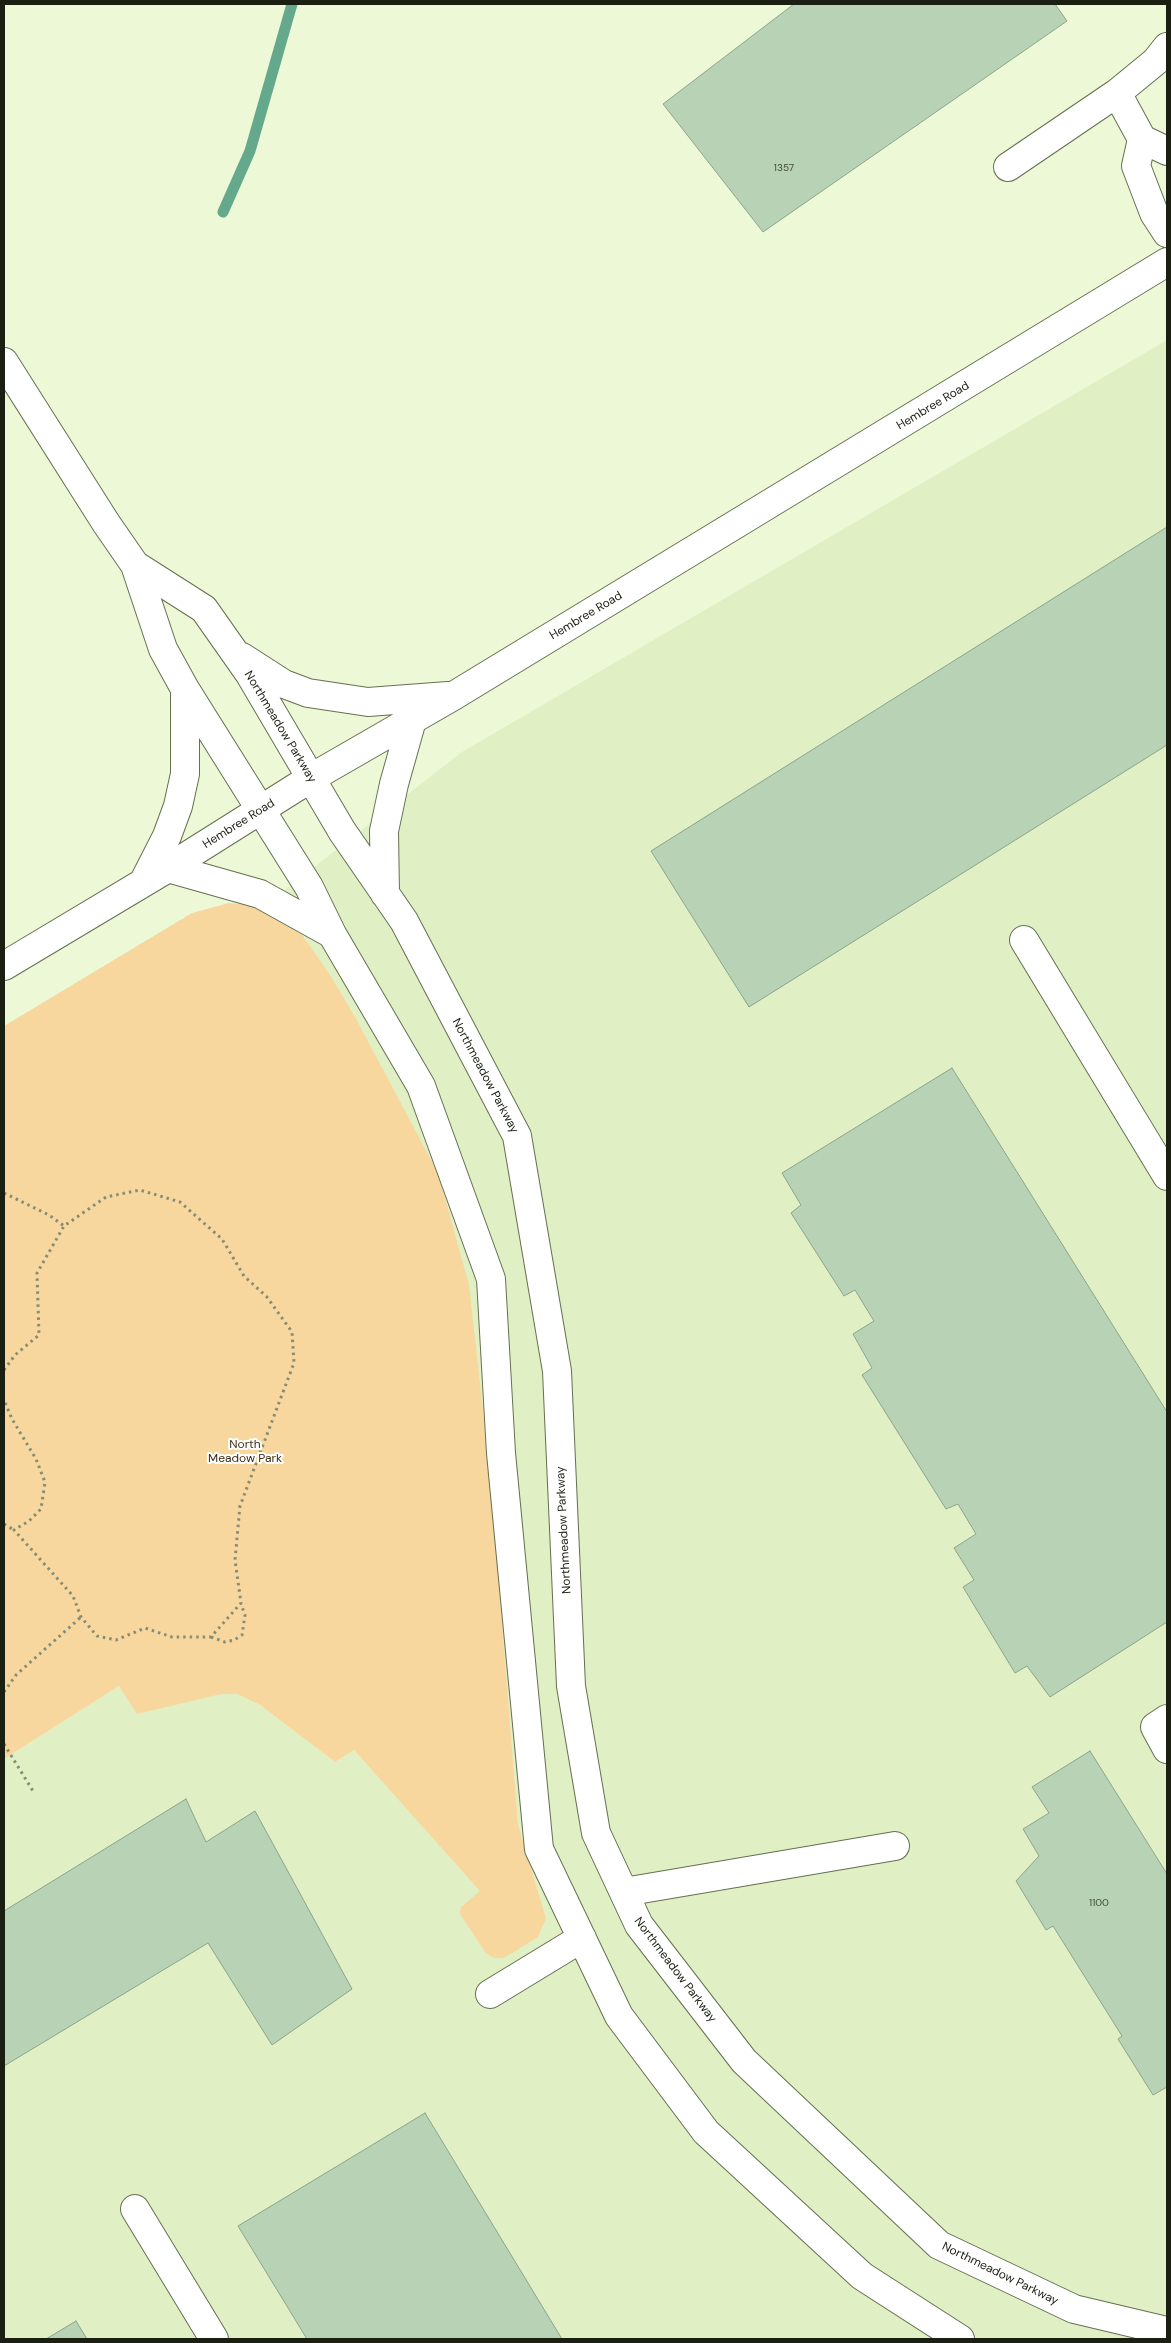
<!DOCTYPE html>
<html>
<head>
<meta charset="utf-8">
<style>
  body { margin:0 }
  #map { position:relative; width:1171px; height:2343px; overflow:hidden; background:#edf9d6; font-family:"DM Sans",sans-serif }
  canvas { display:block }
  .frame { position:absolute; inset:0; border:5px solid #1a1f12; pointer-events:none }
</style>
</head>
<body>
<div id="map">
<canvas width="1171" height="2343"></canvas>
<div class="frame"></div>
</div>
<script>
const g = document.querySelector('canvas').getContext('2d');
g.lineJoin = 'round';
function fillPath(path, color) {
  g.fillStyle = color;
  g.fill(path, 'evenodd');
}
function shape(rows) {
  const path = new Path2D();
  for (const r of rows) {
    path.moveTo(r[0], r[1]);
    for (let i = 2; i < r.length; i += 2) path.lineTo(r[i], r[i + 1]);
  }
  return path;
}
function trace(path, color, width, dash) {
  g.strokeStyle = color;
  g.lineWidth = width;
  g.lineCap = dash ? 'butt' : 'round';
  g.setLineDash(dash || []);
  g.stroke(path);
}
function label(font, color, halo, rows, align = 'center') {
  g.font = font + ' "DM Sans",sans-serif';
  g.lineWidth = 4;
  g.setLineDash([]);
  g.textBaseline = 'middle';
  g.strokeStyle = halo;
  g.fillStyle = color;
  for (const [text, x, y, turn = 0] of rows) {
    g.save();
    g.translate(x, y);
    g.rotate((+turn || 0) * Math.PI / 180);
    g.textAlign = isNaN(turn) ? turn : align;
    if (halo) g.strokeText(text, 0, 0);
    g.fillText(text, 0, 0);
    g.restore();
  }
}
const built = shape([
  [1167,340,1167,2339,4,2339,4,1759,119,1686,221,1694,237,1694,260,1705,335,1762,354,1750,481,1891,461,1907,546,1918,518,1824,499,1599,264,906,462,752]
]);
const green = shape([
  [229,903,264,906,298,929,330,975,355,1017,438,1173,469,1285,490,1473,518,1824,546,1918,538,1937,504,1958,494,1958,486,1953,460,1914,461,1907,480,1891,354,1750,335,1762,260,1705,237,1694,221,1694,137,1714,119,1686,4,1759,4,1026,192,913]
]);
const stream = shape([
  [223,212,250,151,292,4]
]);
const building = shape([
  [794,4,1055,4,1067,21,763,232,663,104,794,4],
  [1167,527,1167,745,749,1007,651,851,1167,527],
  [952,1068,1167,1412,1167,1622,1050,1697,1027,1666,1015,1673,963,1587,974,1580,954,1548,976,1534,958,1504,946,1509,862,1375,872,1368,853,1334,874,1321,855,1290,844,1296,791,1213,801,1205,782,1173,952,1068],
  [1090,1751,1167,1874,1167,2087,1153,2095,1118,2039,1122,2036,1053,1926,1046,1930,1016,1881,1039,1856,1023,1829,1049,1813,1032,1787,1090,1751],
  [186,1799,206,1842,255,1811,352,1989,272,2045,208,1943,4,2066,4,1911,186,1799],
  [425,2113,562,2339,307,2339,238,2226,425,2113],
  [76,2321,87,2339,46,2339,76,2321]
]);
const path = shape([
  [4,1193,49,1215,64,1226],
  [4,1370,15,1355,39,1335,37,1273,64,1226,106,1197,140,1190,180,1202,222,1239,244,1276,267,1297,292,1332,294,1363,240,1506,235,1560,241,1603,211,1637,172,1637,145,1628,116,1640,97,1636,81,1617,73,1596,14,1530,29,1521,41,1509,45,1482,36,1459,12,1419,4,1400],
  [4,1524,14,1530],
  [211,1637,225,1642,234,1640,242,1635,245,1615,241,1604],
  [4,1692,16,1675,81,1617],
  [4,1744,33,1791]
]);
const minor = shape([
  [1117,93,1142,139],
  [1167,151,1142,139,1136,166,1154,213,1167,233],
  [1008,167,1117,93,1156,61,1167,47],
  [4,362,106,523,135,565,163,649,185,689,309,887,332,934,421,1086,491,1279,501,1453,539,1849,619,2016,706,2132,862,2276,960,2339],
  [135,565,204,609,249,673,342,831,404,921,517,1136,557,1371,571,1686,596,1833,639,1925,744,2061,939,2245,1074,2309,1167,2331],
  [242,657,284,684,308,693,368,702,448,696],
  [168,868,260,894,332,934],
  [143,883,167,836,178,806,185,774,185,689],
  [385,894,384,831,394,784,412,720],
  [1024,940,1167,1176],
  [4,966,168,868,311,778,455,695,1167,262],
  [1167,1719,1155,1727,1167,1749],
  [624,1892,895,1846],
  [490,1994,582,1938],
  [135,2209,214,2339]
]);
const numberNames = [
  ["1357",784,168],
  ["1100",1099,1903]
];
const streetNames = [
  ["Hembree Road",933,406,-31],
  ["Hembree Road",586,616,-31],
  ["Northmeadow Parkway",280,727,59],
  ["Hembree Road",239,824,-32],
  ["Northmeadow Parkway",485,1076,62],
  ["Northmeadow Parkway",564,1530,-93],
  ["Northmeadow Parkway",675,1970,53],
  ["Northmeadow Parkway",1000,2274,26]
];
const parkNames = [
  ["North",245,1445],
  ["Meadow Park",245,1459]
];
fillPath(built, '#e0efc4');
fillPath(green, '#f8d79e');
trace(stream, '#65a98c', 11);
fillPath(building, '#b7d2b5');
trace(building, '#8ca68b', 1);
trace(minor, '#657051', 30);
trace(path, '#858d75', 3, [2.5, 4]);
trace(minor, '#fff', 28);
label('10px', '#414c3b', null, numberNames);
label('12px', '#1a1f12', '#fff', streetNames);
label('12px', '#3b2d13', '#fff', parkNames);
</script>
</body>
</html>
